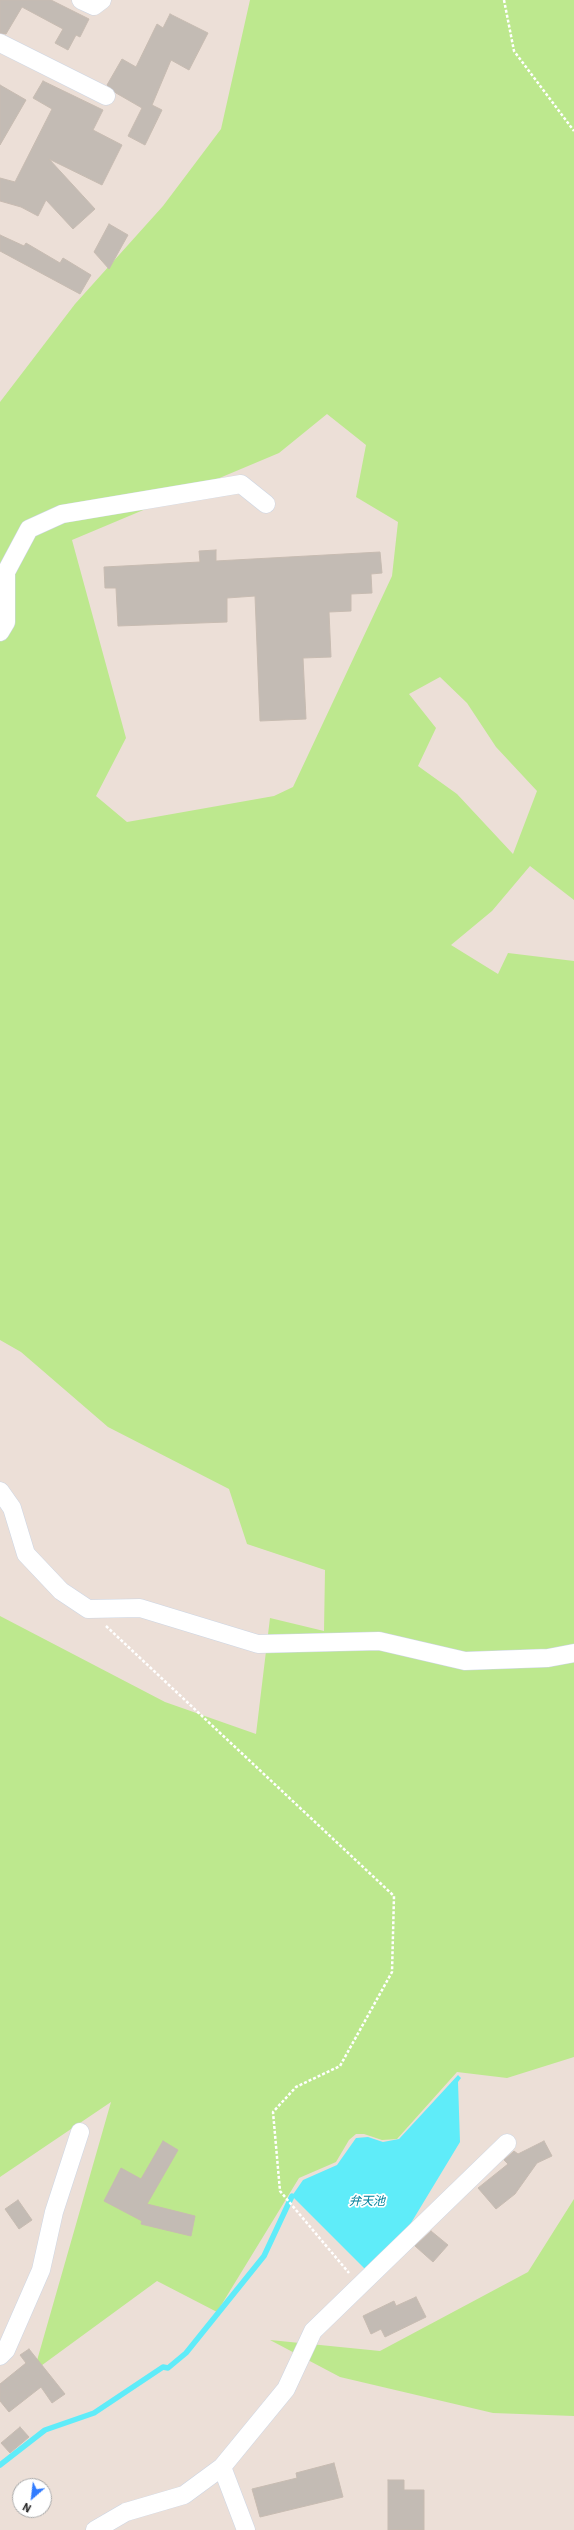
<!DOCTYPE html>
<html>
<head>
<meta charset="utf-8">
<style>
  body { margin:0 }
  #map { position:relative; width:574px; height:2530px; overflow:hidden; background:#ecdfd7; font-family:"IBM Plex Sans",sans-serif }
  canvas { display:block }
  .north { position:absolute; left:12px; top:2478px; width:40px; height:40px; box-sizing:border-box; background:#fff; border:1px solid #a9a9a9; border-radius:50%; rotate:208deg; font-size:11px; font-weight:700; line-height:16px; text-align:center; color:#282828 }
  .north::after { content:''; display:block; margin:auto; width:14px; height:18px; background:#317cff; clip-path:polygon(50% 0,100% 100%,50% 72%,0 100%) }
</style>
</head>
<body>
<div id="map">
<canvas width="574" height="2530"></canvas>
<div class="north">N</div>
</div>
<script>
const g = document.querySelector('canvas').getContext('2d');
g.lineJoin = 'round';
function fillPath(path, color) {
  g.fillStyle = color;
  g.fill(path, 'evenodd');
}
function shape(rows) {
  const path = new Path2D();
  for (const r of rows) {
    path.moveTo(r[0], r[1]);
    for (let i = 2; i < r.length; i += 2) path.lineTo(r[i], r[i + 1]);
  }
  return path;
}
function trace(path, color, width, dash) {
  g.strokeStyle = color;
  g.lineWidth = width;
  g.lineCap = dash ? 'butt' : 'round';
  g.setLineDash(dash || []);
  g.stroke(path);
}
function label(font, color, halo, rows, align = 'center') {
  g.font = font + ' "IBM Plex Sans","Noto Sans JP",sans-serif';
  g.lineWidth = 3.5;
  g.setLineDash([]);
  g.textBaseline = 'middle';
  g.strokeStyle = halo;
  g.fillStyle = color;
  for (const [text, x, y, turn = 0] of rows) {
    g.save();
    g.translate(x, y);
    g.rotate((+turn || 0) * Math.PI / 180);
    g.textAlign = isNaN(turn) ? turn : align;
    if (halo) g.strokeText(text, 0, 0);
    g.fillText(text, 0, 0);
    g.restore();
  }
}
const green = shape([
  [250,0,574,0,574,900,530,866,492,911,451,945,498,974,508,953,574,961,574,2057,507,2078,457,2072,397,2139,382,2140,364,2134,356,2134,349,2140,336,2162,299,2178,217,2312,157,2281,34,2371,111,2102,0,2177,0,1616,165,1702,256,1734,270,1618,324,1631,325,1570,247,1544,229,1489,108,1427,21,1352,0,1340,0,402,75,304,163,206,221,129],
  [327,414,366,445,356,497,398,522,392,576,293,787,274,796,127,822,96,796,126,738,72,540,279,453],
  [440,677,467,703,496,747,537,791,513,854,457,794,418,766,436,728,409,694],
  [574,2199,574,2416,493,2413,340,2377,270,2340,380,2351,528,2272]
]);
const water = shape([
  [458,2075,461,2078,458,2082,460,2142,408,2228,365,2269,292,2196,303,2180,337,2165,356,2138,368,2137,383,2142,399,2139]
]);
const stream = shape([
  [0,2465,45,2430,94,2413,163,2367,168,2368,186,2353,264,2256,292,2196]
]);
const building = shape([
  [0,0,51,0,89,19,80,37,76,35,68,50,55,43,63,29,22,7,6,34,0,33,0,0],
  [170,14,208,33,189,70,171,60,152,105,162,110,145,145,128,136,142,108,116,93,107,85,122,59,136,67,157,24,163,28,170,14],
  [43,81,103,110,93,130,122,145,102,185,49,159,95,209,73,229,46,200,38,216,21,207,0,201,0,178,15,182,52,109,33,98,43,81],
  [0,85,26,100,0,145,0,85],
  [109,224,128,235,109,269,94,252,109,224],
  [0,235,24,246,26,243,60,263,63,258,91,275,80,294,0,251,0,235],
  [216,550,216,561,380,552,382,573,371,574,372,593,351,594,351,611,329,612,331,657,303,658,306,719,260,721,255,596,227,598,227,622,118,626,116,588,105,588,104,567,200,562,199,551,216,550],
  [163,2141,178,2150,147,2204,195,2216,191,2236,141,2224,142,2221,104,2201,121,2168,141,2179,163,2141],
  [544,2141,552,2156,537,2163,515,2194,496,2209,478,2188,508,2164,504,2160,514,2151,518,2154,544,2141],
  [18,2200,32,2220,19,2229,5,2209,18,2200],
  [431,2231,448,2245,433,2262,415,2246,431,2231],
  [416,2297,426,2317,385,2337,381,2329,371,2334,363,2316,394,2301,396,2306,416,2297],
  [29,2349,65,2394,52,2403,41,2387,9,2412,0,2401,0,2384,26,2363,20,2355,29,2349],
  [20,2427,29,2437,10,2453,1,2443,20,2427],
  [334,2463,343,2497,260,2517,252,2489,297,2478,296,2473,334,2463],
  [388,2480,404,2480,404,2490,424,2490,424,2530,388,2530,388,2480]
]);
const path = shape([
  [504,0,514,51,574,131],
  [106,1626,394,1896,392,1972,340,2066,296,2087,273,2112,280,2191,349,2273]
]);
const minor = shape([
  [81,0,94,6,102,0],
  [0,43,106,96],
  [0,632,6,622,6,572,29,529,62,514,241,484,266,504],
  [0,1491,12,1508,26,1554,61,1591,88,1609,140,1608,258,1644,379,1641,465,1661,548,1658,574,1653],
  [0,2356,6,2350,41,2270,54,2212,80,2132],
  [222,2467,246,2530],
  [95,2530,126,2512,184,2495,222,2467,286,2389,313,2331,507,2143]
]);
const waterNames = [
  ["弁天池",367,2202]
];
fillPath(green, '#bde88e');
fillPath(water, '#5fecf9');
trace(stream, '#5fecf9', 5.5);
fillPath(building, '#c3bbb4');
trace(building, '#c7bbb1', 1);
trace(minor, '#ccd5e3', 19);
trace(path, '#fff', 2.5, [3, 2]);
trace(minor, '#fff', 18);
label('italic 12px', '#02819b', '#fff', waterNames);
</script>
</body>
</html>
